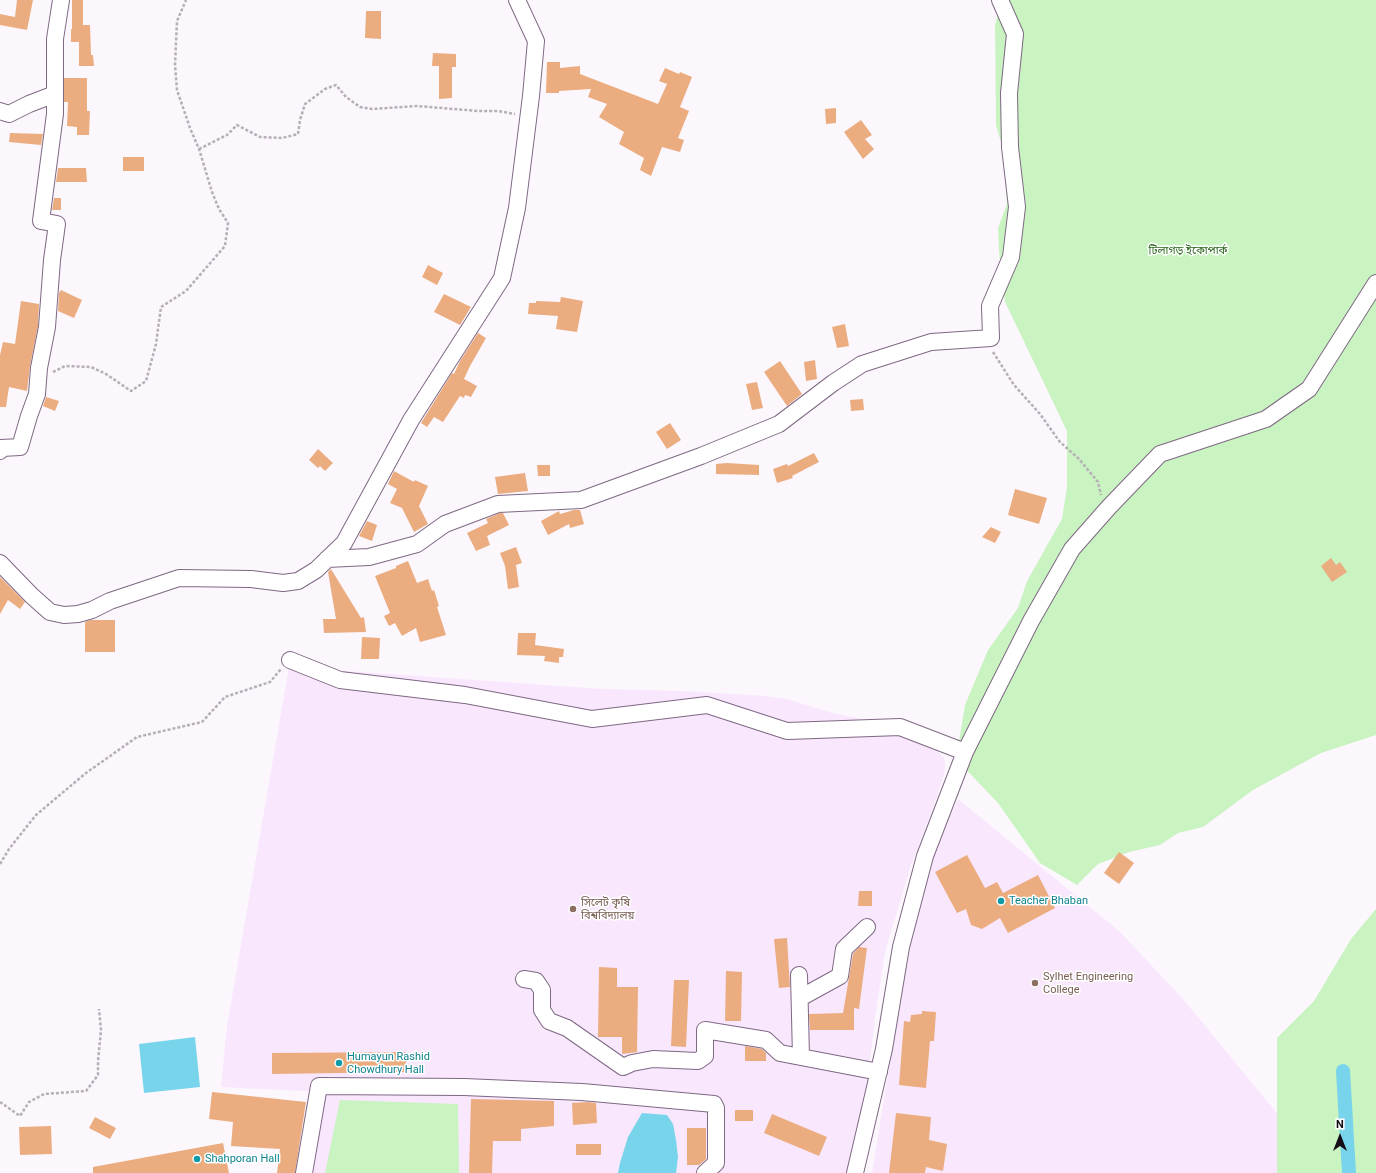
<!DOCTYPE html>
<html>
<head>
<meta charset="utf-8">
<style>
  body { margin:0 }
  #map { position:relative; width:1376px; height:1173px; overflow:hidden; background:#fcf7fd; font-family:Roboto,sans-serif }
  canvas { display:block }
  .north { position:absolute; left:1320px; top:1117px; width:40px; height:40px; -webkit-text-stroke:3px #fff; paint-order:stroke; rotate:0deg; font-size:11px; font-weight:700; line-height:16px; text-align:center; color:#150c16 }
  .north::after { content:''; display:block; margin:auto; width:14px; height:18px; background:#150c16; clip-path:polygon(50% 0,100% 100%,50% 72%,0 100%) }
</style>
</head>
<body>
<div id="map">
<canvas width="1376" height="1173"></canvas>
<div class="north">N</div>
</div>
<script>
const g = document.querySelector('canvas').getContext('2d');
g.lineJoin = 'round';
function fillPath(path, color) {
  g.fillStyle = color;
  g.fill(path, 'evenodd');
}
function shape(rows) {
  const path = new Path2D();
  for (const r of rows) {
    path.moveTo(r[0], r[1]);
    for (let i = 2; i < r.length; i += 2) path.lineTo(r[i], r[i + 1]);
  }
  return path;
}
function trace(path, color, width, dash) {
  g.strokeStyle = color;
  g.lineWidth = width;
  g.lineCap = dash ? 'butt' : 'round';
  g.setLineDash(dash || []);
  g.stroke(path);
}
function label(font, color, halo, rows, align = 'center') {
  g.font = font + ' Roboto,"Noto Sans Bengali",sans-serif';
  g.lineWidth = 3;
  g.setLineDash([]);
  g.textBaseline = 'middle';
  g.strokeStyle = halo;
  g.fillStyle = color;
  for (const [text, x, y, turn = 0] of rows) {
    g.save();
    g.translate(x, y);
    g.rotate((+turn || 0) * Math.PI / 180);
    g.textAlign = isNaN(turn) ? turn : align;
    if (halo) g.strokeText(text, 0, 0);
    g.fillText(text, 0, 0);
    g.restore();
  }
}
const built = shape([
  [289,667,602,689,683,691,765,696,787,699,832,713,858,718,891,729,934,748,944,758,945,764,945,771,933,808,911,865,885,952,875,1018,865,1101,850,1173,309,1173,325,1092,221,1087,227,1026],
  [958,799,1119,931,1183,999,1326,1173,872,1173,902,988,915,925,929,871,937,846]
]);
const green = shape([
  [1002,0,1376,0,1376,735,1321,753,1253,790,1203,827,1178,833,1160,845,1129,852,1098,864,1077,885,1040,863,998,803,956,759,965,705,988,650,1018,608,1027,581,1062,519,1067,487,1067,431,1005,302,999,252,998,228,1007,204,1003,149,996,125,995,25],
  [1376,909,1376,1173,1277,1173,1277,1038,1314,1001,1351,939],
  [340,1100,458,1104,459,1173,325,1173]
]);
const water = shape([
  [195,1037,200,1087,144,1093,139,1044],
  [642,1113,667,1115,673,1124,676,1140,678,1157,676,1173,618,1173,620,1163,628,1137]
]);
const canal = shape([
  [1343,1071,1349,1173]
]);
const building = shape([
  [17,0,33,0,27,30,0,25,0,14,15,17],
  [72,0,83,0,83,25,90,25,91,55,93,55,94,66,79,66,79,42,71,42,71,29,72,29],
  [366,11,381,11,381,39,365,38],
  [433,53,456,54,456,67,452,67,452,98,439,99,439,66,432,66],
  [547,62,560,62,560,68,580,66,580,74,658,104,667,84,659,81,665,68,679,74,680,72,692,77,680,107,689,111,678,138,684,140,680,152,662,147,651,176,640,170,644,158,619,144,624,132,599,117,607,104,588,97,591,89,559,91,559,93,546,93],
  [64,78,87,78,87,111,90,111,89,135,77,135,77,127,67,126,68,102,64,102],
  [836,108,836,123,826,124,825,109],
  [861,120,872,135,865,139,874,149,863,159,844,132],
  [10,133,43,134,41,145,9,142],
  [123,157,144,157,144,171,123,171],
  [58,168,86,168,87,182,56,182],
  [54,198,61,198,61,210,52,210],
  [428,265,443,273,437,285,422,277],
  [61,290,82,300,74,318,58,311,59,293],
  [444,294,471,307,460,325,434,312],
  [561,297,583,301,577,332,556,329,558,316,528,314,529,303,536,303,536,301,560,302],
  [21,301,39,304,38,326,30,366,27,391,9,387,6,407,0,407,0,355,3,342,15,344],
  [845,324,849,346,837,348,832,327],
  [478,333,486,338,470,366,464,379,477,386,471,397,465,395,464,398,460,396,443,422,434,417,427,427,421,423,452,373,454,374,460,361],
  [815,360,817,379,806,381,804,362],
  [780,361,802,394,787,406,764,372],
  [757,382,763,408,752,410,746,384],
  [46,397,59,401,55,411,43,406],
  [863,399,864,410,851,411,850,400],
  [670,423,681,440,667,449,656,432],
  [318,449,333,463,325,471,320,466,318,468,309,460],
  [814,453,819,462,792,476,793,478,777,483,773,469,787,464,788,466],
  [727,463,759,465,759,475,716,474,716,464],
  [537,465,550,465,550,476,538,476],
  [394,471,414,482,415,480,428,486,419,506,428,524,414,532,402,508,390,503,397,489,388,484],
  [525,473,528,491,498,494,495,477],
  [1015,489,1047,498,1039,524,1008,515],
  [574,510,580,510,584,524,570,528,569,524,548,535,541,521,559,511,560,514],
  [500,513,503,513,509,525,487,536,490,545,476,551,467,533,488,523,486,519],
  [367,521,377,525,372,541,359,536],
  [991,527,1001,532,995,543,982,537],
  [516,547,522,563,516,565,519,587,508,589,505,566,500,553],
  [1331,558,1336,565,1340,562,1347,572,1332,582,1321,566],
  [408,561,417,583,428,579,432,591,434,590,439,606,437,607,446,635,420,642,416,628,402,636,395,623,389,626,384,616,390,613,375,576,396,568,396,566],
  [331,569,361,618,364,617,366,632,324,633,323,619,336,619,328,572],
  [0,577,25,602,20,609,8,600,0,614],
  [90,620,115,620,115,652,85,652,85,622],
  [518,633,536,633,535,645,564,649,563,657,559,657,559,663,544,661,545,656,517,655],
  [362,637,380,638,379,659,361,659],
  [1119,852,1134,863,1119,884,1104,873],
  [967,855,985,888,997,882,1003,893,1038,875,1055,908,1008,933,1000,918,982,929,971,925,966,909,957,913,935,872],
  [859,891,872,891,872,906,858,906],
  [787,938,790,987,779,988,774,939],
  [859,947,867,948,859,1009,854,1008,854,1030,810,1030,809,1014,843,1013,853,954],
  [599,967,617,968,617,987,638,987,637,1052,622,1054,622,1037,598,1037],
  [726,971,742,972,741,1021,725,1021],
  [674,980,689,980,686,1047,671,1046],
  [922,1011,936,1012,934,1041,930,1041,926,1088,899,1085,904,1021,910,1022,911,1015,922,1014],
  [745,1046,762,1049,766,1053,766,1061,745,1061],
  [406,1052,406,1072,272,1074,272,1053],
  [212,1092,306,1102,295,1173,277,1173,280,1149,231,1146,233,1122,209,1119],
  [471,1099,554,1101,554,1126,521,1129,521,1141,493,1141,492,1173,469,1173],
  [587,1102,596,1103,597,1123,573,1125,572,1103],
  [735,1110,753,1110,753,1121,735,1121],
  [896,1113,931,1117,929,1140,947,1144,943,1171,926,1167,925,1173,889,1173],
  [772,1114,827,1137,819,1156,764,1133],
  [95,1117,116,1128,110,1139,89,1128],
  [51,1126,52,1154,20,1155,19,1127],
  [687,1128,706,1128,706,1159,699,1165,687,1165],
  [223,1143,229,1173,93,1173,93,1167],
  [576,1144,601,1144,601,1155,576,1155]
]);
const path = shape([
  [199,149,227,135,237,125,260,137,282,138,298,134,300,120,305,104,325,89,336,85,346,97,360,107,372,109,417,106,478,111,498,111,515,114],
  [993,352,1014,385,1040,414,1060,442,1079,459,1098,482,1101,495],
  [53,372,65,366,91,367,106,374,131,391,146,381,156,344,161,307,186,291,225,246,228,223,219,209,212,192,199,149,190,128,177,90,175,65,177,21,186,0],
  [0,864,9,849,36,815,86,773,137,737,202,722,225,697,270,682,281,669],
  [0,1102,20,1116,29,1102,44,1094,86,1091,98,1075,98,1061,101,1030,99,1009]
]);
const minor = shape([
  [0,111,9,114,29,104,55,94],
  [0,451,1,448,20,447,29,416,37,394,39,368,47,327,52,260,57,224,41,221,55,114,55,39,61,0],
  [327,559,369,557,417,544,445,524,498,504,581,500,701,456,779,424,833,383,862,364,931,342,991,338,990,306,1011,257,1017,207,1010,147,1009,93,1015,34,1000,0],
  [0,563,32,596,50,612,64,615,78,614,92,610,110,601,179,578,251,579,283,583,298,581,316,570,344,543,411,420,502,278,517,208,531,96,536,41,517,0],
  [290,660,340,680,465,695,592,719,707,705,787,731,900,727,965,752],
  [799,975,801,1057],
  [524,979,536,981,542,990,542,1010,549,1021,567,1028,623,1067,632,1063,653,1059,698,1061,705,1056,705,1030,766,1040,780,1053,879,1072],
  [800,998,840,976,844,949,867,927],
  [304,1173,319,1086,464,1087,582,1092,714,1104,716,1108,716,1163,705,1173],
  [855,1173,884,1049,901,947,925,856,965,752,1031,621,1072,549,1109,507,1160,454,1266,419,1309,389,1376,283]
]);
const markers = [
  [1001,901,4,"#0f9aa8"],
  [573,909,4,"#8d6e63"],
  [1035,983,4,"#8d6e63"],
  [339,1063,4,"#0f9aa8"],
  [197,1159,4,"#0f9aa8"]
];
const parkNames = [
  ["টিলাগড় ইকোপার্ক",1188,251]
];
const cultureNames = [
  ["Teacher Bhaban",1009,901],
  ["Humayun Rashid",347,1057],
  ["Chowdhury Hall",347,1070],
  ["Shahporan Hall",205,1159]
];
const educationNames = [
  ["সিলেট কৃষি",581,903],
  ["বিশ্ববিদ্যালয়",581,916],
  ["Sylhet Engineering",1043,977],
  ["College",1043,990]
];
fillPath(built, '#f9e7fd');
fillPath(green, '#c9f3c0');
fillPath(water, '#77d4ea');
trace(canal, '#77d4ea', 14);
fillPath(building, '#ebad80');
trace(minor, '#7e6883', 18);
trace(path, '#b5afb6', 2.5, [3, 2]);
trace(minor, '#fff', 16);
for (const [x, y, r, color] of markers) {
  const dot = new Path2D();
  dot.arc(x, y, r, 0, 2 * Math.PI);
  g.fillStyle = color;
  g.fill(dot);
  trace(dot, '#fff', 1.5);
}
label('11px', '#29661b', '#fff', parkNames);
label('11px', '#0d838f', '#fff', cultureNames, 'left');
label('11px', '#785e54', '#fff', educationNames, 'left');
</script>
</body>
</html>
